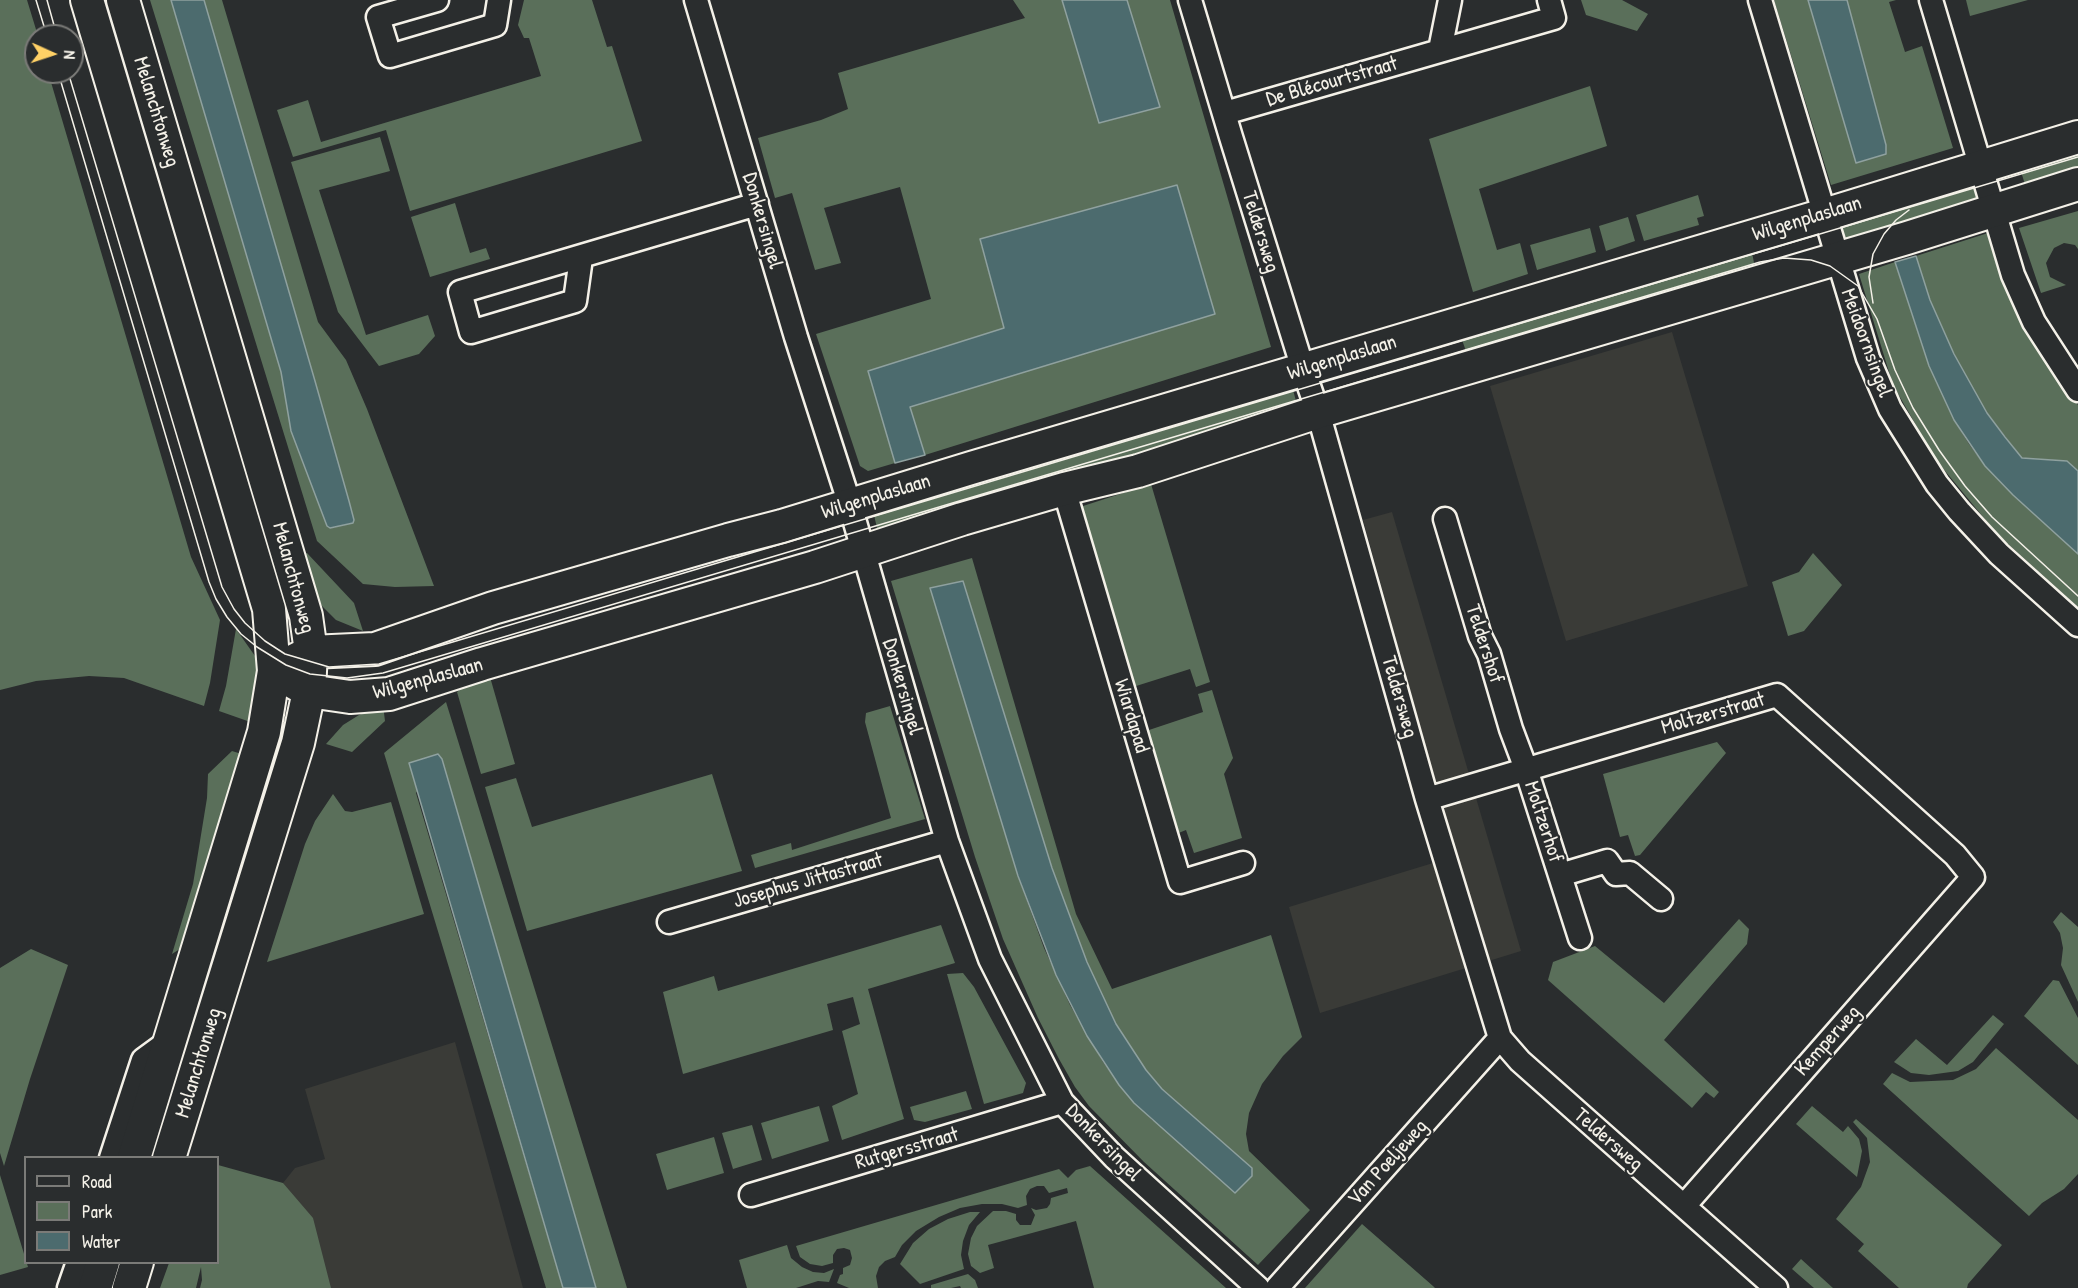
<!DOCTYPE html>
<html>
<head>
<meta charset="utf-8">
<style>
  body { margin:0 }
  #map { position:relative; width:2078px; height:1288px; overflow:hidden; background:#2a2d2e; font-family:"Patrick Hand",sans-serif }
  canvas { display:block }
  .legend { position:absolute; left:24px; top:1156px; width:195px; height:108px; box-sizing:border-box; background:#2a2d2e; border:2px solid #7b7b78; margin:0; padding:8px 10px; list-style:none; font-size:18px; color:#f4f1e8 }
  .legend li { display:flex; align-items:center; gap:12px; height:30px }
  .legend b { width:30px; border:2px solid #7b7b78 }
  .north { position:absolute; left:24px; top:24px; width:60px; height:60px; box-sizing:border-box; background:#2a2d2e; border:2px solid #7b7b78; border-radius:50%; rotate:93deg; font-size:16px; font-weight:700; line-height:24px; text-align:center; color:#f4f1e8 }
  .north::after { content:''; display:block; margin:auto; width:21px; height:27px; background:#ffd166; clip-path:polygon(50% 0,100% 100%,50% 72%,0 100%) }
</style>
</head>
<body>
<div id="map">
<canvas width="2078" height="1288"></canvas>
<ul class="legend">
<li><b style="height:8px;background:#2a2d2e"></b>Road</li>
<li><b style="height:16px;background:#5a6f5a"></b>Park</li>
<li><b style="height:16px;background:#4c6b6e"></b>Water</li>
</ul>
<div class="north">N</div>
</div>
<script>
const g = document.querySelector('canvas').getContext('2d');
g.lineJoin = 'round';
function fillPath(path, color) {
  g.fillStyle = color;
  g.fill(path, 'evenodd');
}
function shape(rows) {
  const path = new Path2D();
  for (const r of rows) {
    path.moveTo(r[0], r[1]);
    for (let i = 2; i < r.length; i += 2) path.lineTo(r[i], r[i + 1]);
  }
  return path;
}
function trace(path, color, width, dash) {
  g.strokeStyle = color;
  g.lineWidth = width;
  g.lineCap = dash ? 'butt' : 'round';
  g.setLineDash(dash || []);
  g.stroke(path);
}
function label(font, color, halo, rows, align = 'center') {
  g.font = font + ' "Patrick Hand",sans-serif';
  g.lineWidth = 4.5;
  g.setLineDash([]);
  g.textBaseline = 'middle';
  g.strokeStyle = halo;
  g.fillStyle = color;
  for (const [text, x, y, turn = 0] of rows) {
    g.save();
    g.translate(x, y);
    g.rotate((+turn || 0) * Math.PI / 180);
    g.textAlign = isNaN(turn) ? turn : align;
    if (halo) g.strokeText(text, 0, 0);
    g.fillText(text, 0, 0);
    g.restore();
  }
}
const built = shape([
  [1672,332,1748,586,1566,641,1490,386],
  [1392,512,1521,951,1320,1013,1289,907,1456,856,1363,520],
  [455,1042,523,1288,318,1288,283,1183,295,1168,325,1159,305,1089]
]);
const green = shape([
  [0,0,27,0,38,36,36,36,36,72,48,72,191,557,220,620,210,683,204,706,124,678,89,676,36,681,0,690],
  [150,0,171,0,331,528,352,523,354,520,204,0,222,0,318,322,346,360,367,409,434,586,395,587,363,584,317,541],
  [524,0,592,0,607,47,612,46,642,141,410,211,386,130,293,157,277,110,308,100,321,142,541,76,529,38,524,38,518,25],
  [1013,0,1062,0,1100,123,1160,107,1127,0,1170,0,1271,347,925,455,909,407,1215,314,980,240,1004,328,868,371,895,463,868,471,860,466,816,334,931,299,900,187,824,208,841,263,815,270,792,193,775,198,758,138,821,120,848,109,838,73,1025,18],
  [1581,0,1622,0,1648,14,1637,31,1586,15],
  [1774,0,1808,0,1857,163,1886,145,1847,0,1896,0,1889,2,1905,52,1922,46,1953,148,1831,185],
  [1966,0,2028,0,1970,16],
  [1590,86,1607,146,1479,189,1497,250,1520,243,1528,274,1473,292,1429,139],
  [380,137,390,171,319,190,366,335,428,315,435,336,419,354,379,366,338,312,291,162],
  [2078,144,2078,179,2028,194,2018,162],
  [1974,185,1978,195,1975,203,1851,243,1841,232,1841,221],
  [1698,195,1704,216,1697,218,1699,225,1644,241,1636,215],
  [455,203,470,253,486,248,490,259,430,277,411,217],
  [2078,211,2078,249,2075,245,2064,243,2054,248,2046,263,2050,277,2066,285,2041,293,2019,228],
  [1628,217,1635,241,1606,251,1599,226],
  [1590,228,1596,252,1537,270,1530,245],
  [1988,233,2011,297,2062,384,2078,405,2078,471,2067,461,2022,458,1987,413,1971,387,1954,354,1930,300,1916,256],
  [1752,252,1756,274,1469,360,1459,331],
  [1895,262,1929,366,1954,420,1969,444,1985,466,2013,495,2078,554,2078,607,1998,535,1936,460,1893,385,1859,274],
  [1292,386,1297,405,1295,410,882,532,877,528,874,515,874,509],
  [1151,484,1210,682,1196,687,1190,669,1133,687,1080,507],
  [307,553,354,603,363,631,336,620,322,606,310,583,301,555],
  [1813,553,1842,585,1804,631,1788,636,1772,582,1799,572],
  [972,558,1076,914,1112,989,1271,935,1302,1037,1283,1056,1262,1084,1249,1113,1246,1134,1249,1151,1310,1210,1258,1265,1144,1162,1089,1106,1075,1087,1059,1059,1038,1018,1003,939,975,857,891,581],
  [963,581,1052,868,1087,962,1116,1024,1146,1070,1162,1089,1252,1168,1152,1120,1119,1085,1103,1062,1070,1005,1044,948,1018,876,931,588],
  [236,629,255,656,258,674,256,724,219,711,226,686],
  [488,670,515,764,481,774,457,692,482,671],
  [1212,690,1233,758,1224,774,1242,838,1194,853,1186,830,1176,834,1146,731,1203,712,1198,694],
  [446,702,627,1288,596,1288,442,759,438,754,416,793,563,1288,546,1288,384,753],
  [383,705,385,721,352,752,326,744,343,725,359,715],
  [890,706,925,819,755,868,751,855,791,843,792,850,891,818,865,722,866,713],
  [1717,742,1726,753,1640,855,1635,856,1628,835,1620,837,1603,774],
  [232,751,248,756,189,943,172,954,193,884,207,798,208,774],
  [264,761,279,767,222,950,206,945],
  [712,774,742,871,527,931,485,787,516,778,532,827],
  [333,794,345,811,352,812,391,802,424,914,267,962,305,844,315,821],
  [2061,912,2078,927,2078,1002,2061,965,2063,948,2060,933,2053,922],
  [1739,919,1749,929,1747,944,1664,1040,1719,1092,1714,1098,1706,1092,1692,1108,1548,980,1553,962,1595,946,1664,1003],
  [941,925,955,963,868,989,904,1119,842,1140,832,1106,858,1094,842,1031,860,1024,853,997,827,1004,833,1030,683,1074,663,992,714,976,718,991],
  [31,949,68,965,30,1079,4,1166,0,1153,0,968],
  [963,973,974,987,1026,1083,1023,1093,984,1104,947,974],
  [2053,980,2059,981,2078,1018,2078,1065,2024,1016],
  [190,1000,204,1005,157,1157,148,1158],
  [1993,1015,2004,1024,1973,1062,1958,1071,1929,1075,1911,1073,1894,1062,1916,1039,1947,1065],
  [1996,1048,2078,1120,2078,1174,2064,1189,2042,1203,2029,1216,1883,1084,1892,1073,1910,1082,1953,1080,1976,1069],
  [966,1091,972,1109,925,1122,914,1120,910,1107],
  [819,1106,829,1141,772,1159,761,1123],
  [1812,1106,1843,1132,1848,1126,1859,1139,1862,1151,1857,1177,1796,1124],
  [1856,1119,2002,1245,1968,1284,1967,1288,1899,1288,1858,1251,1864,1244,1836,1219,1861,1187,1870,1162,1867,1138,1853,1122],
  [752,1125,762,1160,733,1169,722,1133],
  [714,1137,724,1173,667,1190,656,1154],
  [218,1165,283,1183,313,1218,331,1288,200,1288,202,1280,201,1267,196,1288,160,1288,169,1263,218,1262],
  [1090,1166,1226,1288,1094,1288,1076,1221,988,1245,994,1268,980,1273,971,1266,968,1254,971,1238,977,1226,993,1211,1006,1211,1016,1214,1016,1220,1020,1225,1031,1225,1035,1215,1031,1208,1036,1210,1047,1208,1050,1204,1051,1198,1068,1193,1067,1188,1049,1193,1044,1186,1037,1186,1030,1189,1026,1196,1027,1205,1018,1208,1002,1204,982,1204,960,1208,939,1217,916,1231,902,1245,895,1257,885,1261,879,1267,876,1276,878,1288,849,1288,837,1283,840,1275,843,1274,843,1268,850,1265,852,1258,850,1250,844,1248,837,1249,833,1255,833,1263,822,1266,810,1264,800,1257,796,1246,1059,1169,1068,1178,1076,1170],
  [0,1175,28,1267,0,1275],
  [970,1212,980,1212,969,1225,963,1241,961,1255,964,1269,920,1284,900,1264,913,1243,929,1229,948,1219],
  [1362,1224,1433,1286,1435,1288,1305,1288],
  [787,1245,791,1258,802,1267,813,1272,824,1273,834,1269,829,1282,818,1281,796,1288,747,1288,739,1260],
  [1801,1259,1833,1288,1814,1288,1792,1269],
  [968,1274,975,1280,978,1288,961,1288,960,1286,951,1288,931,1288,931,1285]
]);
const water = shape([
  [171,0,204,0,315,381,349,501,354,520,353,523,330,528,327,526,291,431,281,372,171,0],
  [1062,0,1127,0,1160,107,1099,123,1062,0],
  [1808,0,1847,0,1886,145,1886,154,1856,163,1808,0],
  [1177,185,1215,314,910,407,925,455,895,463,868,371,1004,328,980,239,1177,185],
  [1916,256,1930,300,1954,354,1987,413,2005,437,2022,458,2067,461,2078,471,2078,554,2013,495,1985,466,1954,420,1929,366,1895,262,1916,256],
  [963,581,1052,868,1087,962,1116,1024,1146,1070,1162,1089,1252,1168,1252,1176,1235,1193,1134,1103,1119,1085,1087,1036,1056,975,1018,876,930,588,963,581],
  [438,754,442,759,596,1288,563,1288,409,763,438,754]
]);
const street = shape([
  [437,0,378,17,390,56,495,25,499,0],
  [696,0,796,337,850,505,947,841,990,959,1062,1102,1114,1157,1258,1288],
  [1190,0,1231,137,1303,369,1318,412,1427,799,1500,1038,1520,1061,1776,1288],
  [1760,0,1868,358,1890,409,1937,484,1959,511,1999,554,2078,625],
  [1931,0,2013,275,2034,322,2078,390],
  [1440,50,1450,0],
  [1225,113,1554,18,1549,0],
  [581,258,575,301,471,332,460,292,757,204],
  [1064,489,1180,882,1243,863],
  [1445,519,1480,636,1489,654,1511,729,1526,769,1580,938],
  [1427,799,1777,695,1955,855,1973,877,1684,1206],
  [1560,875,1607,861,1616,874,1630,873,1661,899],
  [669,922,947,841],
  [111,1158,143,1060,169,1041],
  [751,1195,1062,1102],
  [69,1288,78,1262],
  [1277,1288,1500,1038]
]);
const secondary = shape([
  [87,0,269,609,274,671,264,732,134,1158],
  [123,0,306,616,311,652,309,691,298,743,169,1158],
  [274,671,309,691,350,697,389,694,482,664,815,567,962,519,1064,489,1138,471,1318,412,1907,238,2078,184],
  [274,671,311,652,375,649,493,608,728,540,782,526,971,468,1824,215,2078,137],
  [95,1288,103,1262],
  [129,1288,137,1262]
]);
const tram = shape([
  [36,0,47,36],
  [47,0,57,36],
  [58,72,209,582,216,599,227,617,241,634,257,647,286,665,310,674,347,678,383,673,1760,262,1784,258,1811,260,1830,266,1858,286,1877,319,1895,370,1913,408,1939,450,1965,486,1992,517,2078,596],
  [68,72,222,587,234,609,245,623,265,641,285,654,329,667,379,664,2078,157],
  [1873,303,1869,277,1873,254,1884,234,1896,220,1909,210]
]);
const streetNames = [
  ["De Blécourtstraat",1332,82,-16],
  ["Melanchtonweg",156,112,73],
  ["Wilgenplaslaan",1807,219,-17],
  ["Donkersingel",762,221,74],
  ["Teldersweg",1260,232,73],
  ["Meidoornsingel",1866,343,70],
  ["Wilgenplaslaan",1342,358,-17],
  ["Wilgenplaslaan",876,497,-17],
  ["Melanchtonweg",293,578,75],
  ["Teldershof",1484,644,72],
  ["Wilgenplaslaan",428,679,-15],
  ["Donkersingel",902,687,74],
  ["Teldersweg",1399,697,74],
  ["Moltzerstraat",1713,714,-16],
  ["Wiardapad",1131,716,73],
  ["Moltzerhof",1543,822,72],
  ["Josephus Jittastraat",808,881,-16],
  ["Kemperweg",1828,1041,-48],
  ["Melanchtonweg",199,1063,-73],
  ["Teldersweg",1608,1140,41],
  ["Donkersingel",1103,1143,46],
  ["Rutgersstraat",907,1149,-16],
  ["Van Poeljeweg",1388,1163,-48]
];
fillPath(built, '#3a3b37');
fillPath(green, '#5a6f5a');
fillPath(water, '#4c6b6e');
trace(water, '#8fa19f', 1.5);
trace(street, '#f4f1e8', 27);
trace(secondary, '#f4f1e8', 36);
trace(street, '#2a2d2e', 22);
trace(secondary, '#2a2d2e', 32);
trace(tram, '#f4f1e8', 1.5);
label('21px', '#f4f1e8', '#2a2d2e', streetNames);
</script>
</body>
</html>
